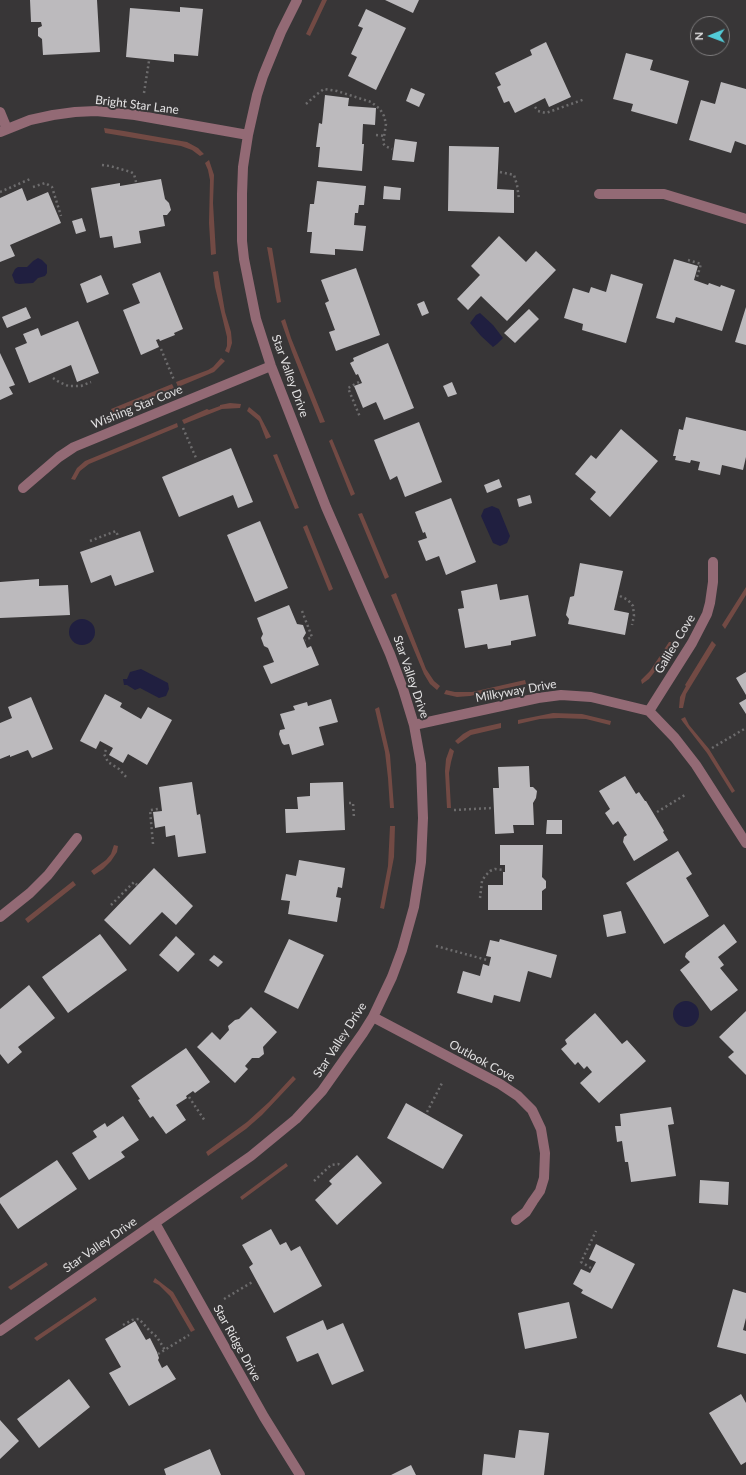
<!DOCTYPE html>
<html>
<head>
<meta charset="utf-8">
<style>
  body { margin:0 }
  #map { position:relative; width:746px; height:1475px; overflow:hidden; background:#383637; font-family:Lato,sans-serif }
  canvas { display:block }
  .north { position:absolute; left:690px; top:16px; width:40px; height:40px; box-sizing:border-box; background:#383637; border:1px solid #7c7a7b; border-radius:50%; rotate:269deg; font-size:11px; font-weight:700; line-height:16px; text-align:center; color:#e2e1e2 }
  .north::after { content:''; display:block; margin:auto; width:14px; height:18px; background:#52cbd7; clip-path:polygon(50% 0,100% 100%,50% 72%,0 100%) }
</style>
</head>
<body>
<div id="map">
<canvas width="746" height="1475"></canvas>
<div class="north">N</div>
</div>
<script>
const g = document.querySelector('canvas').getContext('2d');
g.lineJoin = 'round';
function fillPath(path, color) {
  g.fillStyle = color;
  g.fill(path, 'evenodd');
}
function shape(rows) {
  const path = new Path2D();
  for (const r of rows) {
    if (r.length === 3) {
      path.moveTo(r[0] + r[2], r[1]);
      path.arc(r[0], r[1], r[2], 0, 2 * Math.PI);
      continue;
    }
    path.moveTo(r[0], r[1]);
    for (let i = 2; i < r.length; i += 2) path.lineTo(r[i], r[i + 1]);
  }
  return path;
}
function trace(path, color, width, dash) {
  g.strokeStyle = color;
  g.lineWidth = width;
  g.lineCap = dash ? 'butt' : 'round';
  g.setLineDash(dash || []);
  g.stroke(path);
}
function label(font, color, halo, rows, align = 'center') {
  g.font = font + ' Lato,sans-serif';
  g.lineWidth = 4;
  g.setLineDash([]);
  g.textBaseline = 'middle';
  g.strokeStyle = halo;
  g.fillStyle = color;
  for (const [text, x, y, turn = 0] of rows) {
    g.save();
    g.translate(x, y);
    g.rotate((+turn || 0) * Math.PI / 180);
    g.textAlign = isNaN(turn) ? turn : align;
    if (halo) g.strokeText(text, 0, 0);
    g.fillText(text, 0, 0);
    g.restore();
  }
}
const green = shape([
  [322,0,327,0,310,36,306,34],
  [104,128,124,131,187,142,198,148,204,154,200,156,192,150,181,146,105,133],
  [209,160,214,175,213,203,216,254,211,255,209,223,210,180,208,170,205,163],
  [267,247,272,248,281,302,277,303],
  [218,271,225,312,231,332,232,343,229,353,225,351,227,346,227,337,215,287,213,272],
  [285,319,291,338,325,422,320,423,292,352,281,321],
  [221,358,225,361,214,372,178,387,176,382,208,370,213,367],
  [172,384,174,388,113,414,111,409],
  [230,403,241,404,240,408,222,409,184,424,182,420,207,409,209,410,220,406,220,405],
  [249,407,260,416,271,437,266,439,259,421,247,411],
  [177,423,178,427,89,464,80,471,75,480,71,479,77,468,85,461],
  [332,439,355,494,351,496,329,441],
  [277,454,299,508,295,509,273,455],
  [362,513,389,577,385,579,358,514],
  [307,525,333,589,329,591,303,527],
  [746,587,746,595,725,629,722,625],
  [396,593,426,669,434,681,440,686,437,690,430,684,424,674,391,595],
  [712,641,716,645,686,694,683,708,679,708,680,697,686,686,685,685],
  [669,642,673,642,656,670,649,679,642,684,641,680,650,671],
  [525,680,526,684,470,696,457,697,444,694,446,690,455,692,472,692],
  [379,707,390,755,394,808,390,808,388,778,385,752,375,709],
  [553,713,582,714,611,721,610,725,586,719,559,718,540,719,518,724,518,720],
  [685,717,689,725,709,749,735,791,732,793,707,753,683,722,681,719],
  [501,723,501,728,471,735,458,744,455,741,463,734,470,730],
  [450,748,454,751,451,762,449,773,451,808,447,808,445,771,446,759],
  [390,826,395,826,394,857,384,909,380,908,388,866],
  [114,845,118,846,117,852,111,861,103,869,94,875,91,871,106,860,111,854],
  [73,881,76,885,28,923,25,919],
  [293,1076,296,1079,262,1115,246,1129,208,1156,206,1152,247,1122,269,1102],
  [286,1163,288,1166,242,1200,240,1197],
  [46,1262,48,1265,11,1290,8,1287],
  [155,1278,173,1292,195,1330,191,1332,170,1296,159,1285,153,1282],
  [95,1297,97,1300,37,1341,34,1338]
]);
const water = shape([
  [38,258,42,260,47,265,47,273,45,276,38,278,33,283,19,284,15,283,12,275,15,269,18,267,27,267,33,261],
  [480,313,493,325,503,338,497,344,493,347,481,336,470,323,476,315],
  [492,506,499,509,510,536,507,543,500,546,493,543,481,516,484,509],
  [82,632,13],
  [141,669,168,683,169,689,166,696,159,698,140,688,135,690,127,685,124,685,123,679,127,679,130,672],
  [686,1014,13]
]);
const building = shape([
  [30,0,97,0,100,52,43,55,42,39,38,36,38,28,42,26,41,22,31,22],
  [385,0,419,0,413,13],
  [180,7,203,9,198,56,174,54,174,62,126,57,130,8,180,12],
  [366,9,406,28,376,90,348,76,357,57,351,54,363,28,358,26],
  [546,42,571,97,549,107,545,98,515,113,509,101,504,103,497,87,501,85,495,73,532,55,530,50],
  [626,53,653,60,650,70,689,81,677,124,631,111,633,104,613,99],
  [721,82,746,89,746,145,735,141,731,153,689,140,701,100,715,104],
  [411,88,425,94,419,107,406,101],
  [325,95,349,98,348,106,376,108,375,125,363,124,362,144,364,144,362,171,318,167,320,147,316,147,319,123,322,124],
  [395,139,417,142,414,162,392,160],
  [449,146,499,147,497,189,514,190,514,213,448,211],
  [161,179,165,199,169,203,171,210,167,215,163,215,165,226,139,231,141,243,114,248,112,236,100,238,91,188,120,183,120,186],
  [317,181,366,186,364,205,359,205,358,213,355,213,354,225,366,226,363,251,335,249,335,255,310,253,312,232,307,232,310,204,314,204],
  [384,186,401,188,400,200,383,199],
  [22,188,27,201,48,192,61,223,10,245,15,256,0,262,0,198],
  [82,218,86,231,76,234,72,221],
  [499,236,526,262,536,251,556,270,507,321,481,296,468,310,457,299,480,275,471,266],
  [674,259,698,266,694,280,708,285,709,283,720,287,721,285,735,290,722,331,676,317,674,323,656,318],
  [356,268,380,335,336,351,329,332,335,330,325,303,329,301,321,280],
  [160,272,183,329,174,333,175,335,160,341,159,339,156,340,159,347,141,355,123,310,140,303,132,284],
  [611,274,643,284,626,343,582,330,583,324,564,318,573,288,589,293,591,287,606,292],
  [101,275,109,294,87,303,80,284],
  [424,301,429,313,422,316,417,304],
  [26,307,31,318,7,328,2,317],
  [746,307,746,345,735,342],
  [529,309,539,319,515,343,504,333],
  [78,321,99,373,77,382,71,365,29,383,15,348,27,343,23,334,38,328,41,336],
  [388,343,414,408,384,420,376,402,363,408,354,386,362,383,358,374,356,375,350,363,354,361,353,358],
  [0,353,15,385,9,387,13,394,0,400],
  [452,382,457,394,448,397,443,386],
  [686,417,746,431,746,457,743,470,722,465,720,475,698,470,700,462,691,460,690,463,675,460,676,456,673,456,679,429,683,430],
  [419,422,442,482,405,497,397,476,390,480,374,440],
  [621,429,658,461,610,517,590,499,596,492,575,474,591,455,596,459],
  [231,448,253,502,238,508,233,495,179,517,162,477],
  [499,479,502,487,487,493,484,485],
  [530,495,532,503,519,507,517,499],
  [451,498,476,562,446,575,439,556,426,561,418,541,427,538,425,532,423,533,415,512],
  [260,521,288,588,255,602,227,535],
  [140,531,154,572,115,586,111,575,91,583,80,552],
  [580,563,623,571,614,610,629,613,625,635,568,624,569,619,566,615,570,597,574,596],
  [39,579,39,586,68,585,70,615,0,618,0,582],
  [497,584,500,600,528,595,536,636,511,641,511,645,488,649,487,644,465,648,458,609,464,608,461,591],
  [289,605,297,624,303,625,306,633,303,638,307,648,311,646,319,665,271,684,263,666,274,662,268,648,264,646,261,638,263,634,257,618],
  [746,672,746,695,736,678],
  [105,694,122,703,120,707,141,719,148,707,172,720,147,765,128,754,123,763,109,755,113,748,100,741,96,749,80,741],
  [31,697,53,749,32,758,28,750,10,757,10,755,0,759,0,723,12,718,8,707],
  [331,699,338,722,319,727,324,745,292,755,289,744,284,745,282,743,279,734,280,730,285,729,280,714,295,710,293,706,307,702,308,706],
  [746,699,746,714,739,703],
  [529,766,530,787,533,787,537,791,536,798,533,803,534,825,513,825,514,833,495,834,493,788,499,788,498,767],
  [625,776,636,794,639,792,645,801,646,801,664,831,663,832,668,840,634,861,623,842,624,837,627,835,618,821,613,825,605,813,610,809,599,791],
  [192,782,197,815,200,814,206,853,178,857,175,835,166,837,165,826,155,828,153,812,162,811,159,787],
  [343,782,345,830,286,833,285,809,298,809,297,797,310,796,310,783],
  [547,820,562,820,562,834,546,834],
  [500,845,543,845,542,877,546,881,546,888,542,891,542,910,488,910,488,885,503,885,503,872,505,872,505,865,500,865],
  [678,851,692,874,686,878,709,916,664,944,626,883],
  [299,860,345,868,342,888,338,887,336,897,341,898,337,922,288,914,290,901,281,900,286,874,296,876],
  [154,868,193,906,176,925,162,912,130,945,104,920],
  [621,911,626,933,607,937,603,915],
  [724,924,737,942,718,957,724,965,720,968,738,990,711,1011,680,970,690,962,685,957,686,953],
  [100,934,127,970,68,1013,42,977],
  [176,936,195,954,178,972,159,955],
  [289,939,324,955,298,1009,264,992],
  [500,939,557,955,551,978,528,971,520,1002,494,995,492,1003,457,993,463,971,480,976,483,964,489,966,491,957,486,956,490,940,499,942],
  [214,955,223,962,218,967,209,960],
  [29,985,55,1018,18,1047,22,1052,8,1064,0,1054,0,1009],
  [251,1007,277,1032,263,1047,264,1054,259,1058,252,1058,245,1066,248,1069,235,1083,197,1047,212,1032,220,1040,229,1030,228,1026,235,1020,239,1019],
  [746,1011,746,1075,728,1057,734,1052,719,1037],
  [595,1013,622,1044,627,1040,646,1061,599,1103,580,1083,592,1072,587,1066,584,1069,578,1062,575,1065,561,1049,567,1044,565,1040],
  [186,1048,210,1082,195,1093,193,1091,186,1096,187,1098,176,1105,186,1120,166,1134,153,1116,150,1118,138,1100,140,1099,131,1086],
  [406,1103,463,1135,443,1169,387,1138],
  [671,1107,674,1124,668,1125,676,1176,631,1182,628,1162,625,1162,622,1141,617,1142,615,1126,621,1126,620,1114],
  [123,1116,139,1140,121,1152,125,1157,89,1180,72,1153,97,1137,93,1131,105,1123,107,1127],
  [357,1155,382,1183,337,1225,315,1200,332,1184,329,1181],
  [57,1160,77,1189,18,1229,0,1203,0,1198],
  [700,1180,729,1182,728,1205,699,1203],
  [271,1229,280,1245,286,1242,291,1251,300,1246,322,1286,274,1313,249,1267,253,1264,242,1245],
  [596,1244,635,1264,612,1309,581,1293,583,1290,573,1284,581,1269,590,1273,596,1262,589,1259],
  [733,1289,746,1293,746,1318,743,1330,746,1331,746,1354,717,1347],
  [569,1302,577,1338,525,1349,518,1313],
  [323,1320,327,1330,343,1323,364,1371,332,1385,318,1353,297,1362,286,1337],
  [135,1321,146,1340,150,1338,157,1352,159,1358,158,1360,162,1368,167,1365,176,1379,129,1406,109,1373,121,1367,105,1339],
  [69,1379,90,1407,39,1448,17,1419],
  [741,1394,746,1403,746,1462,741,1465,709,1413],
  [0,1420,19,1441,0,1459],
  [519,1430,549,1433,544,1475,482,1475,484,1454,515,1458],
  [210,1449,221,1475,166,1475,164,1469],
  [411,1465,416,1475,391,1475]
]);
const path = shape([
  [144,93,149,61],
  [306,104,316,95,324,89,337,91,371,102,380,109,384,116,386,124,383,143,385,146,392,149],
  [535,107,538,111,546,113,585,99],
  [376,135,385,136],
  [102,165,110,166,131,172,134,174,136,182],
  [500,172,514,175,517,185,519,199],
  [33,187,45,183,52,187,61,216],
  [0,192,30,179],
  [688,260,701,264,697,277],
  [161,349,174,380],
  [53,378,59,382,68,386,81,386,91,382],
  [359,382,348,388,360,417],
  [183,428,196,458],
  [90,541,116,531,118,536],
  [620,596,628,600,633,606,634,616,632,625],
  [302,611,312,637,305,640],
  [712,748,746,728],
  [106,750,104,754,108,762,119,769,127,778],
  [349,803,353,803,354,818],
  [454,810,492,808],
  [657,812,685,795],
  [153,844,150,810,158,809],
  [480,898,482,881,485,876,490,871,495,869,503,870],
  [111,905,134,882,137,885],
  [436,946,487,960],
  [189,1097,205,1121],
  [427,1112,442,1083],
  [314,1181,331,1165,338,1164,342,1166],
  [591,1268,581,1262,596,1231],
  [224,1299,254,1281],
  [123,1325,132,1320,139,1319,150,1331,157,1337,165,1350],
  [158,1354,189,1335]
]);
const minor = shape([
  [0,112,7,129],
  [0,132,30,120,53,115,75,112,96,111,135,115,248,135],
  [599,194,664,194,746,219],
  [23,488,59,457,74,447,271,366],
  [649,711,692,643,707,614,710,603,713,582,713,562],
  [414,725,538,698,561,695,591,697,649,711,675,738,696,765,746,843],
  [0,917,30,893,48,875,77,838],
  [373,1017,500,1084,518,1096,532,1110,541,1129,545,1153,544,1178,540,1191,533,1201,526,1212,516,1220],
  [155,1223,264,1417,300,1475],
  [0,1331,251,1156,296,1119,322,1091,363,1033,373,1017,392,977,402,950,414,907,421,862,423,818,421,764,414,725,403,689,390,654,326,507,271,366,256,319,244,259,242,241,242,194,243,167,248,135,257,95,263,76,281,32,297,0]
]);
const streetNames = [
  ["Bright Star Lane",137,105,7],
  ["Star Valley Drive",290,376,70],
  ["Wishing Star Cove",137,407,-22],
  ["Galileo Cove",675,644,-59],
  ["Star Valley Drive",411,677,71],
  ["Milkyway Drive",516,691,-10],
  ["Star Valley Drive",340,1040,-57],
  ["Outlook Cove",482,1061,29],
  ["Star Valley Drive",100,1245,-35],
  ["Star Ridge Drive",237,1343,61]
];
fillPath(green, '#724a44');
fillPath(water, '#201f40');
fillPath(building, '#bcbabd');
trace(path, '#6d6c6d', 2.5, [2, 3]);
trace(minor, '#936a75', 10);
label('12px', '#e2e1e2', '#383637', streetNames);
</script>
</body>
</html>
